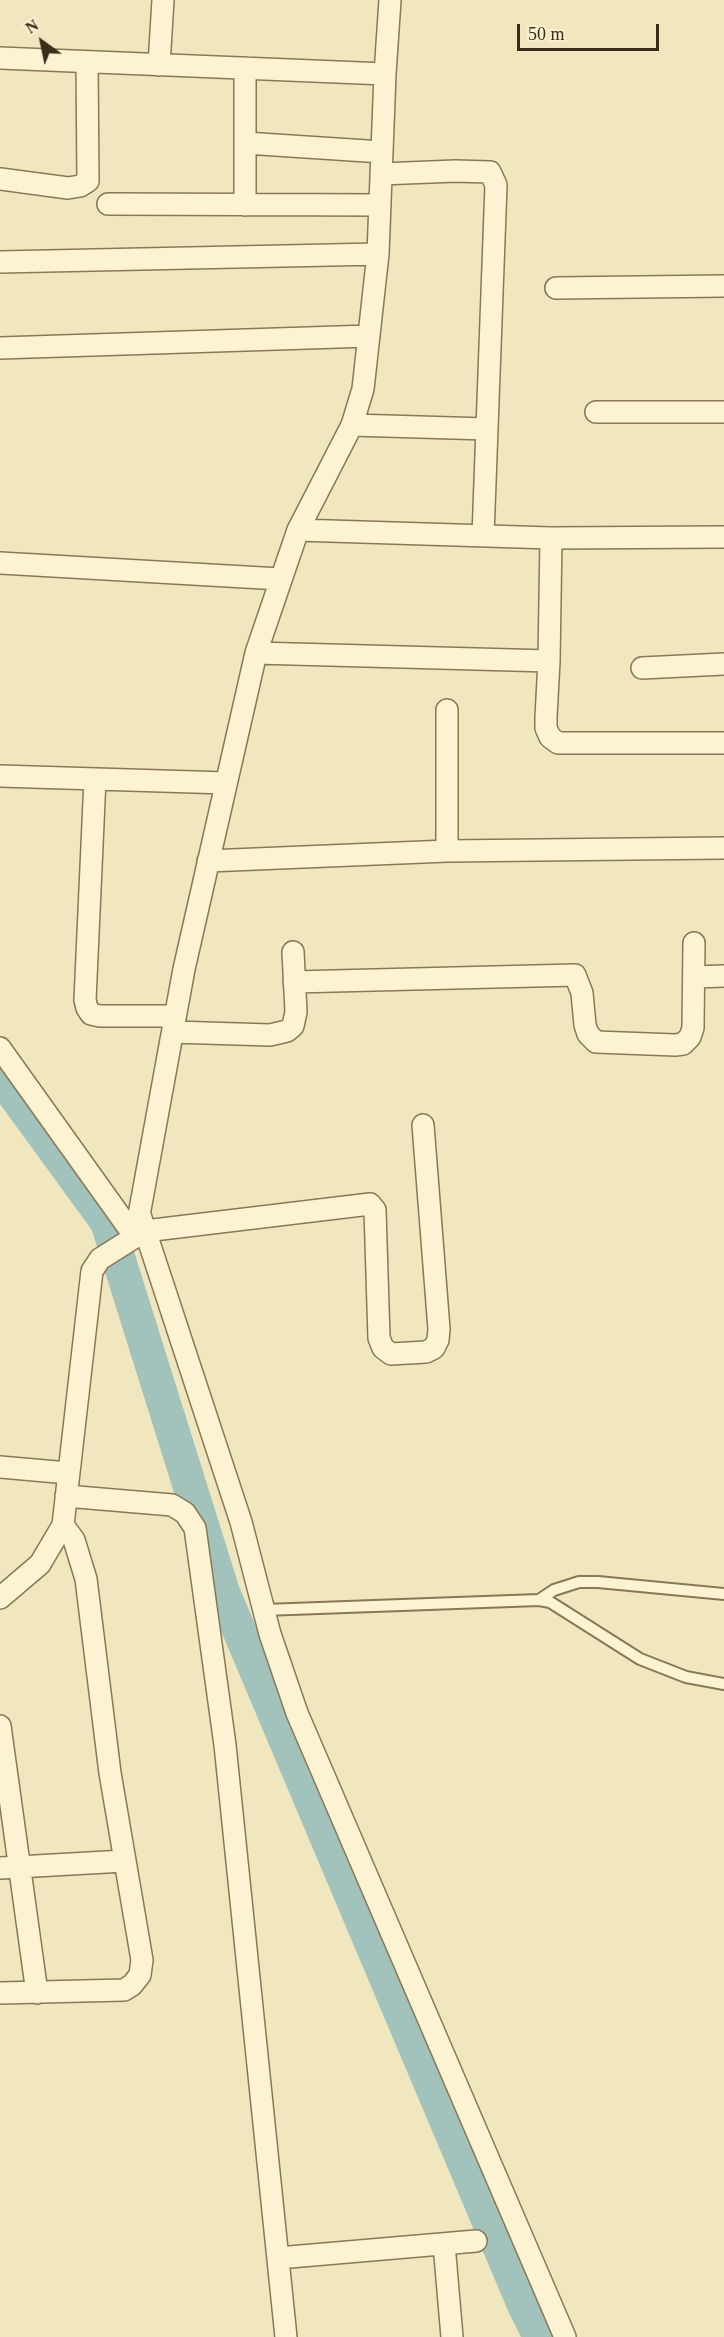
<!DOCTYPE html>
<html>
<head>
<meta charset="utf-8">
<style>
  body { margin:0 }
  #map { position:relative; width:724px; height:2337px; overflow:hidden; background:#f1e7be; font-family:Georgia,serif }
  canvas { display:block }
  .north { position:absolute; left:12px; top:12px; width:60px; height:60px; -webkit-text-stroke:4px #f8f0ce; paint-order:stroke; rotate:327deg; font-size:16px; font-weight:700; line-height:24px; text-align:center; color:#382c1b }
  .north::after { content:''; display:block; margin:auto; width:21px; height:27px; background:#382c1b; clip-path:polygon(50% 0,100% 100%,50% 72%,0 100%) }
  .scale { position:absolute; left:517px; top:24px; width:142px; height:27px; box-sizing:border-box; border:3px solid #382c1b; border-top:0; padding-left:8px; font-size:18px; line-height:21px; white-space:nowrap; color:#382c1b; -webkit-text-stroke:4px #f8f0ce; paint-order:stroke }
</style>
</head>
<body>
<div id="map">
<canvas width="724" height="2337"></canvas>
<div class="north">N</div>
<div class="scale">50 m</div>
</div>
<script>
const g = document.querySelector('canvas').getContext('2d');
g.lineJoin = 'round';
function shape(rows) {
  const path = new Path2D();
  for (const r of rows) {
    path.moveTo(r[0], r[1]);
    for (let i = 2; i < r.length; i += 2) path.lineTo(r[i], r[i + 1]);
  }
  return path;
}
function trace(path, color, width, dash) {
  g.strokeStyle = color;
  g.lineWidth = width;
  g.lineCap = dash ? 'butt' : 'round';
  g.setLineDash(dash || []);
  g.stroke(path);
}
const river = shape([
  [0,1075,107,1222,223,1592,524,2305,540,2337]
]);
const service = shape([
  [539,1600,554,1590,579,1582,598,1582,724,1594],
  [264,1610,539,1600,550,1602,640,1659,686,1677,724,1684]
]);
const minor = shape([
  [0,58,385,74],
  [159,65,163,0],
  [245,143,382,152],
  [381,174,455,171,490,172,496,185,483,536],
  [0,179,68,188,80,186,88,181,87,62],
  [108,204,380,205],
  [245,205,245,68],
  [0,262,378,254],
  [556,288,724,286],
  [0,348,369,336],
  [596,412,724,412],
  [352,425,487,429],
  [298,530,551,538,724,537],
  [551,538,549,661,546,717,546,728,550,737,558,743,724,743],
  [0,563,280,579],
  [256,653,549,661],
  [642,668,724,664],
  [0,776,226,783],
  [95,779,85,1000,87,1008,91,1014,100,1016,175,1016],
  [447,851,447,710],
  [208,861,447,851,724,848],
  [695,977,724,976],
  [294,982,575,975,582,993,585,1025,588,1034,596,1042,675,1045,683,1044,690,1037,693,1028,694,943],
  [173,1032,270,1035,287,1031,293,1026,296,1012,293,952],
  [0,1048,135,1237],
  [140,1215,241,1522,270,1634,297,1713,565,2337],
  [145,1231,370,1204,375,1210,379,1338,383,1348,391,1354,426,1352,434,1348,438,1340,439,1329,423,1125],
  [0,1467,68,1473],
  [66,1496,172,1505,185,1513,195,1528,225,1745,286,2337],
  [0,1598,40,1564,63,1525,92,1271,100,1259,135,1237,184,969,256,653,298,530,352,425,363,389,378,254,385,74,390,0],
  [0,1726,37,1993],
  [0,1868,124,1861],
  [0,1993,124,1990,132,1985,140,1975,142,1960,110,1773,86,1579,74,1540,63,1525],
  [444,2244,452,2337],
  [278,2258,476,2241]
]);
trace(river, '#a2c2bc', 34);
trace(service, '#8a7756', 14);
trace(minor, '#8a7756', 24);
trace(service, '#fbf3d2', 10);
trace(minor, '#fbf3d2', 21);
</script>
</body>
</html>
